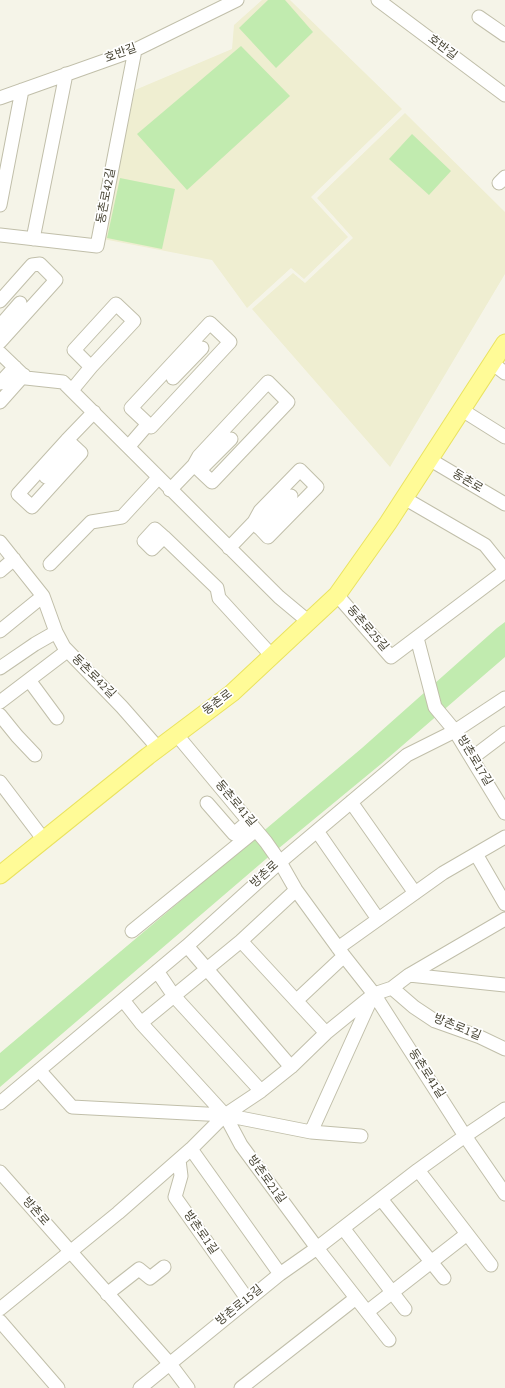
<!DOCTYPE html>
<html>
<head>
<meta charset="utf-8">
<style>
  body { margin:0 }
  canvas { display:block; background:#f5f4e8 }
</style>
</head>
<body>
<canvas width="505" height="1388"></canvas>
<script>
const g = document.querySelector('canvas').getContext('2d');
g.lineJoin = 'round';
function fillPath(path, color) {
  g.fillStyle = color;
  g.fill(path, 'evenodd');
}
function shape(rows) {
  const path = new Path2D();
  for (const r of rows) {
    path.moveTo(r[0], r[1]);
    for (let i = 2; i < r.length; i += 2) path.lineTo(r[i], r[i + 1]);
  }
  return path;
}
function trace(path, color, width, dash) {
  g.strokeStyle = color;
  g.lineWidth = width;
  g.lineCap = dash ? 'butt' : 'round';
  g.setLineDash(dash || []);
  g.stroke(path);
}
function label(font, color, halo, rows, align = 'center') {
  g.font = font + ' "Source Sans 3","Noto Sans KR",sans-serif';
  g.lineWidth = 3.5;
  g.setLineDash([]);
  g.textBaseline = 'middle';
  g.strokeStyle = halo;
  g.fillStyle = color;
  for (const [text, x, y, turn = 0] of rows) {
    g.save();
    g.translate(x, y);
    g.rotate((+turn || 0) * Math.PI / 180);
    g.textAlign = isNaN(turn) ? turn : align;
    if (halo) g.strokeText(text, 0, 0);
    g.fillText(text, 0, 0);
    g.restore();
  }
}
const education = shape([
  [262,0,290,0,402,109,311,197,348,237,304,279,291,268,247,308,212,260,103,239,135,90,232,49,234,25],
  [405,113,505,212,505,274,390,467,252,309,293,273,305,283,353,238,317,198]
]);
const green = shape([
  [268,0,285,0,313,32,276,68,239,28],
  [241,46,290,96,187,190,137,134],
  [412,134,451,171,429,195,389,159],
  [120,178,175,189,162,249,107,238],
  [505,622,505,657,381,764,273,853,0,1087,0,1053,362,748,497,628]
]);
const minor = shape([
  [378,0,505,95],
  [479,17,505,35],
  [0,98,135,50,237,0],
  [499,183,505,177],
  [0,205,22,90],
  [0,235,97,246,135,50],
  [33,239,66,74],
  [0,301,32,265,40,264,56,280,0,342],
  [0,326,20,303],
  [0,353,26,378,63,382,279,597,309,622],
  [492,363,505,373],
  [173,378,202,348],
  [0,383,15,367],
  [72,390,91,367,74,350,116,304,134,321,91,367],
  [0,402,24,375],
  [462,410,505,437],
  [67,440,81,453,32,507,18,494,67,440,94,412],
  [129,446,148,424,131,408,210,323,230,342,151,427,148,424],
  [429,459,505,504],
  [200,470,231,439],
  [46,477,74,447],
  [170,490,194,465,199,456,268,382,288,402,212,482,194,465],
  [404,498,485,545,505,570],
  [259,528,291,496],
  [164,537,155,529,144,541,152,549,164,537,217,588,219,598,272,656],
  [0,542,43,596,56,632,64,647,122,707,158,748],
  [229,548,254,522,260,511,300,470,317,487,268,537,254,522],
  [50,564,91,522,122,517,158,478],
  [0,571,14,559],
  [337,595,391,657,505,571],
  [0,631,43,596],
  [417,638,435,707,455,731,505,813],
  [0,668,35,644,56,632],
  [29,680,57,718],
  [0,702,67,651],
  [0,715,17,736,35,755],
  [176,734,266,842,280,862,296,890,344,956,374,994,465,1136,505,1194],
  [472,758,505,733],
  [0,782,44,840],
  [351,802,415,893],
  [207,803,234,834,249,821],
  [317,831,378,919],
  [476,854,505,904],
  [132,931,256,830],
  [241,941,326,1033],
  [187,946,291,1067],
  [338,948,443,873,505,837],
  [157,971,174,996,261,1091],
  [409,975,505,985],
  [392,988,414,1007,435,1021,480,1037,505,1049],
  [123,1000,141,1023,225,1115,241,1145,317,1248,389,1340],
  [297,1000,344,956],
  [141,1023,241,941,296,890],
  [39,1070,72,1107,225,1115,311,1132,361,1136],
  [0,1103,187,946,280,862,407,755,455,731,505,698],
  [311,1132,372,997],
  [191,1149,280,1274],
  [179,1160,181,1176,175,1197,248,1300],
  [418,1170,491,1265],
  [0,1172,170,1364,188,1388],
  [381,1199,444,1278],
  [343,1228,405,1309],
  [107,1294,139,1269,150,1278,164,1267],
  [0,1309,118,1213,191,1149,225,1115,261,1091,291,1067,326,1033,374,994,392,988,409,975,505,919],
  [367,1312,467,1234],
  [0,1321,58,1388],
  [140,1388,280,1274,317,1248,418,1170,465,1136,505,1109],
  [241,1388,356,1298]
]);
const major = shape([
  [0,875,148,756,232,693,337,595,388,523,505,343]
]);
const streetNames = [
  ["호반길",442,48,37],
  ["호반길",121,54,-20],
  ["동촌로42길",107,196,-79],
  ["동촌로",467,482,31],
  ["동촌로25길",367,629,49],
  ["동촌로42길",93,677,45],
  ["동촌로",218,703,-37],
  ["방촌로17길",474,761,59],
  ["동촌로41길",235,804,50],
  ["방촌로",265,875,-42],
  ["방촌로1길",457,1028,22],
  ["동촌로41길",426,1074,57],
  ["방촌로21길",266,1180,54],
  ["방촌로",35,1212,49],
  ["방촌로1길",200,1233,55],
  ["방촌로15길",240,1306,-39]
];
fillPath(education, '#efeed1');
fillPath(green, '#c1ebaf');
trace(minor, '#c1bfaa', 15);
trace(major, '#eae360', 19);
trace(minor, '#fff', 13);
trace(major, '#fffb97', 17);
label('12px', '#494636', '#fff', streetNames);
</script>
</body>
</html>
